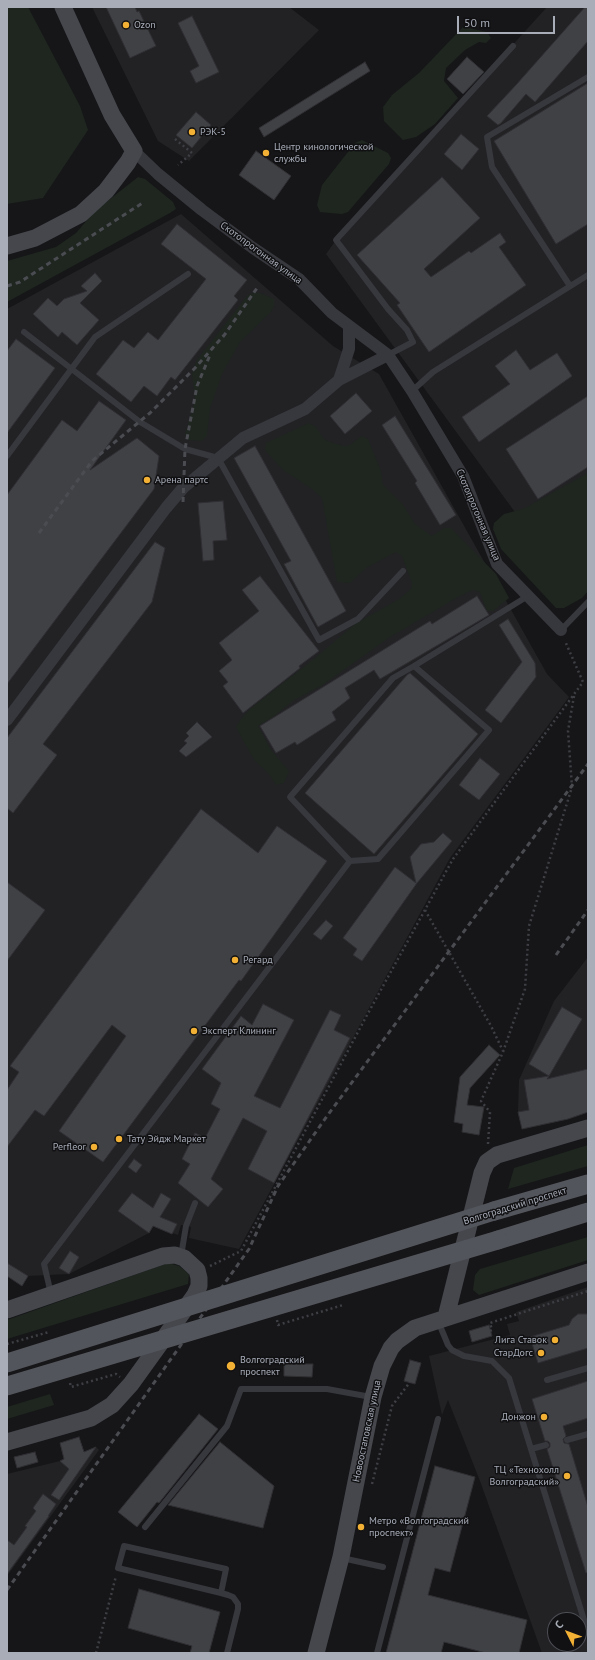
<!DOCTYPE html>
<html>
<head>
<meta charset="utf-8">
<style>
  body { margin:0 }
  #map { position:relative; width:595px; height:1660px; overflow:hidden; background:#161618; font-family:"PT Sans",sans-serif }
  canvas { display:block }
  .frame { position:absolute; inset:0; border:8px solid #a8adb8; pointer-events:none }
  .north { position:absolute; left:547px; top:1612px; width:40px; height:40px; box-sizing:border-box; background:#111113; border:1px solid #4d4f55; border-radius:50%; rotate:312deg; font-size:11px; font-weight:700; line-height:16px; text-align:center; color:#a8adb8 }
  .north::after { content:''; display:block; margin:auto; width:14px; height:18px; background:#f2b134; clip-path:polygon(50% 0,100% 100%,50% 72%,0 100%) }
  .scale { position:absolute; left:457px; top:16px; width:98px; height:18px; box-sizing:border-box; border:2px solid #a8adb8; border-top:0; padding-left:5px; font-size:12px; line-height:14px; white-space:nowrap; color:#a8adb8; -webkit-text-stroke:3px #111113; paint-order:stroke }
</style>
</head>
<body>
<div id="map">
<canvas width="595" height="1660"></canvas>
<div class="frame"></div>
<div class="north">С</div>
<div class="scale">50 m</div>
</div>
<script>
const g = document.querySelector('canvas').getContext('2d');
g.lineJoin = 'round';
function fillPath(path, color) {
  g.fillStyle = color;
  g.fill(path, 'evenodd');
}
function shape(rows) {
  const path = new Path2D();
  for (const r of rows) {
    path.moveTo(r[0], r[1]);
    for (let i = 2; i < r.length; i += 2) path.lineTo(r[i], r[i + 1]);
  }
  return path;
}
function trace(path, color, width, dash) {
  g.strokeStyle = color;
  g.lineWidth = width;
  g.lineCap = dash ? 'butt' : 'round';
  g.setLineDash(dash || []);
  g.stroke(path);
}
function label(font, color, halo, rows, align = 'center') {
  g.font = font + ' "PT Sans",sans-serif';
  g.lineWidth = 3;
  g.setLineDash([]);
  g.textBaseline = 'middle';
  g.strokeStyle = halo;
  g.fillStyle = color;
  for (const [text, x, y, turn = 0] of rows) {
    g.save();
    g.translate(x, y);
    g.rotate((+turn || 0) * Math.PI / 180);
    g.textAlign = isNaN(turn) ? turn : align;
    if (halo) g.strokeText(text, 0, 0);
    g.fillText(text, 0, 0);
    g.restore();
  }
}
const built = shape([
  [92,7,289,7,319,30,189,161,158,141],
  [547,7,588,7,588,510,539,545,326,254,336,240],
  [181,214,333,346,379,374,547,674,569,697,450,858,239,1249,189,1238,191,1227,181,1225,178,1235,154,1226,149,1233,69,1274,28,1276,22,1286,7,1276,7,309],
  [588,957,588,1112,571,1118,522,1129,518,1112,519,1080,554,1001],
  [588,1287,588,1653,542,1653,480,1481,448,1400,442,1415,429,1356,510,1335,507,1324,519,1321,516,1312],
  [555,1620,579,1620,579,1644,555,1644],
  [96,1447,99,1450,7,1576,7,1474,60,1461]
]);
const green = shape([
  [7,7,28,7,80,106,88,130,43,198,7,204],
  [463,27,487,32,491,38,486,43,479,42,465,50,446,68,444,81,458,98,435,124,416,137,403,140,384,121,383,107,392,95,419,73],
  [362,140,388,153,391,158,389,164,348,212,342,214,320,212,317,205,322,185,355,143],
  [138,177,145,179,173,202,176,209,170,213,7,302,7,261,56,247,76,233,95,211],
  [252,293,260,293,274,299,274,306,271,312,240,342,222,374,210,408,207,436,202,441,188,440,185,434,195,401,192,373,197,360,247,296],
  [309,423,316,427,324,439,330,442,344,446,350,445,362,436,368,439,381,471,383,485,403,505,415,524,432,536,444,528,451,528,496,574,509,598,493,611,487,611,480,592,473,590,460,596,390,637,321,686,294,700,273,717,258,726,271,750,289,771,284,783,276,785,269,774,254,760,236,727,241,719,250,709,314,659,355,624,399,599,411,589,412,583,402,556,396,552,366,568,350,583,337,582,322,498,312,489,283,470,265,450,266,443],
  [588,473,588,591,582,598,564,608,556,608,501,549,493,529,494,523,504,514,523,509],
  [588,1145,588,1166,508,1189,514,1168],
  [588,1237,588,1260,479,1295,473,1290,475,1275,480,1269],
  [168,1263,179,1266,189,1274,188,1284,7,1339,7,1320],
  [50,1394,54,1405,7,1419,7,1407]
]);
const building = shape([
  [106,7,135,7,137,12,139,11,156,46,130,58,106,7],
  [585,7,588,7,588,41,535,102,526,94,501,123,498,125,487,116,516,85,585,7],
  [192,16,219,72,196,83,190,71,199,66,178,23,192,16],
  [467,57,484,72,463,94,447,79,467,57],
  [365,62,370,71,264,137,259,128,365,62],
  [588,83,588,224,556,244,494,141,588,83],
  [196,112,211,125,192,148,176,135,196,112],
  [461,134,479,149,462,170,444,154,461,134],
  [256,151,291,176,274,200,239,175,256,151],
  [442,177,480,218,424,269,431,277,469,251,471,253,500,233,506,242,499,247,526,285,429,352,397,305,400,303,357,255,442,177],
  [177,224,247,280,234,296,238,300,175,380,171,377,157,396,144,386,131,402,96,374,123,340,134,348,148,332,158,340,206,279,161,244,177,224],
  [95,273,102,281,80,303,99,320,77,345,62,332,58,337,33,314,48,298,57,306,64,299,87,291,81,286,95,273],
  [16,339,55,368,7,433,7,351,16,339],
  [516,350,530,370,557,353,572,376,479,442,462,417,510,384,495,366,516,350],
  [356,393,372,411,345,434,330,416,356,393],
  [588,396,588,467,538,499,506,449,588,396],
  [99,401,126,420,90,470,137,438,159,456,154,489,7,684,7,495,62,420,77,431,99,401],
  [395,416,456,515,440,525,415,483,417,481,382,425,395,416],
  [255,446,346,611,318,627,284,564,291,561,234,458,255,446],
  [223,501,227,540,213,541,214,560,203,561,198,503,223,501],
  [155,542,165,548,152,602,43,744,57,755,13,813,7,808,7,738,155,542],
  [260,576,319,651,299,666,300,668,243,713,223,686,228,682,219,671,232,660,219,643,259,611,242,590,260,576],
  [477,596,489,615,380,679,374,670,345,688,350,698,332,712,336,720,297,745,295,742,276,753,260,726,430,621,432,624,477,596],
  [508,619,535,663,536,677,501,723,485,710,522,662,499,625,508,619],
  [410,673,478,734,374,854,305,793,407,675,410,673],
  [197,722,212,737,186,757,179,751,187,743,184,741,189,736,186,733,197,722],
  [480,758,500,774,479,800,459,785,480,758],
  [201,809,258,853,277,826,327,861,241,981,239,980,103,1162,59,1131,126,1036,112,1025,44,1116,35,1110,7,1147,7,1090,19,1072,10,1066,201,809],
  [443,833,452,841,417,883,362,961,353,955,357,949,343,938,395,867,416,883,410,857,421,844,434,842,443,833],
  [7,882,45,910,7,961,7,882],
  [326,920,333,926,321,940,313,934,326,920],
  [263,1004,294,1020,254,1096,280,1108,330,1010,341,1015,334,1030,350,1038,274,1183,248,1169,267,1131,243,1118,211,1179,223,1189,208,1207,178,1183,190,1164,182,1159,195,1133,205,1138,220,1109,211,1104,221,1083,202,1069,241,1016,252,1025,263,1004],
  [562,1007,582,1019,549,1076,529,1064,562,1007],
  [489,1045,500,1055,470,1088,467,1105,484,1107,479,1135,462,1132,463,1124,454,1122,460,1077,489,1045],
  [588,1069,588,1112,568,1119,522,1129,518,1112,529,1110,524,1080,549,1076,547,1079,588,1069],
  [134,1159,142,1165,136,1173,128,1167,134,1159],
  [132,1193,153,1208,161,1193,171,1199,160,1217,177,1224,172,1234,153,1226,149,1233,118,1211,132,1193],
  [70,1251,79,1257,69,1274,59,1268,70,1251],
  [7,1263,28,1276,22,1286,7,1276,7,1263],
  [578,1314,588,1314,588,1348,538,1363,530,1337,569,1325,572,1319,578,1314],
  [489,1325,492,1336,472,1342,469,1331,489,1325],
  [410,1360,421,1363,415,1384,404,1381,410,1360],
  [284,1364,313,1364,312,1377,284,1376,284,1364],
  [588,1381,588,1418,563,1426,566,1436,563,1439,564,1443,569,1444,588,1507,588,1572,586,1573,547,1449,550,1447,550,1443,548,1441,545,1441,532,1399,588,1381],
  [199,1414,218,1429,159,1503,157,1502,137,1527,118,1512,199,1414],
  [79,1437,84,1452,96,1447,59,1500,51,1495,69,1469,60,1461,64,1459,60,1443,79,1437],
  [220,1442,274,1486,263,1528,168,1505,220,1442],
  [35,1452,38,1462,17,1468,14,1457,35,1452],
  [435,1466,475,1477,450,1572,435,1568,428,1595,527,1620,519,1653,486,1653,444,1642,441,1653,386,1653,435,1466],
  [43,1494,56,1504,48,1516,49,1516,7,1574,7,1540,14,1545,27,1527,25,1526,36,1511,33,1508,43,1494],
  [139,1589,220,1612,209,1653,190,1653,192,1646,128,1628,139,1589]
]);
const path = shape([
  [175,139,192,153,178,165],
  [425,910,491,1026,503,1051],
  [488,1144,490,1112,481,1101,503,1052,525,989,529,926,572,787,568,731,574,696],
  [210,1266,241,1251,366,1017,453,859,583,682,565,641],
  [277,1320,278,1325,343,1305],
  [490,1331,492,1330,490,1323,588,1291],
  [7,1344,49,1332],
  [70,1383,71,1387,116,1374,120,1377],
  [372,1484,392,1406,410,1382],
  [96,1653,116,1576]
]);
const lane = shape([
  [570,286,492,167,487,137,588,77],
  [24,332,140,422,185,449,218,458,319,640,358,619,403,571],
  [388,355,413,342,407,330,388,309,336,240,513,46],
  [412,391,433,372,588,275],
  [7,456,95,337,188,274],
  [561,630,588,602],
  [414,666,528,596],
  [181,1256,186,1226,195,1203],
  [51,1294,44,1264,350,861,378,859,489,730,414,666,393,678,290,797,350,861],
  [438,1321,448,1345,452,1350,464,1356,492,1361,509,1378,588,1633],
  [547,1380,588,1368],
  [567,1440,588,1434],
  [531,1449,546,1445],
  [145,1527,227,1426,241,1389,327,1389,371,1397],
  [342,1558,383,1567],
  [221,1593,226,1569,124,1546,118,1568,221,1593,228,1595,233,1597,238,1604,238,1609,227,1653],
  [377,1653,438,1419]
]);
const street = shape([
  [134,151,158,174,202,210,253,248,299,279,332,313,388,355,412,391,463,476,497,564,561,630],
  [339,380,349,349,349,327],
  [7,720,166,508,183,488,243,438,305,409,339,380,388,355]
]);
const secondary = shape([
  [7,246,35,238,81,214,106,191,128,162,134,151,112,115,63,7],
  [7,1310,163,1256,175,1255,184,1258,197,1270,199,1278,199,1286,195,1295,131,1384,112,1405,91,1418,7,1442],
  [446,1317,482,1173,487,1162,497,1155,588,1128],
  [316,1653,341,1557,373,1397,382,1366,391,1348,397,1341,415,1328,588,1272]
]);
const primary = shape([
  [494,1211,588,1184],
  [498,1240,588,1212]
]);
const rail = shape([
  [7,286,20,282,144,202],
  [223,337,257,288],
  [183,502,185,449,197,386,210,355],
  [39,533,92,461,150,413,195,368,226,333],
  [556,955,588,910],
  [7,1590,249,1249,278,1186,327,1116,588,764]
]);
const primaryBridge = shape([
  [7,1363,494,1211],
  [7,1386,498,1240]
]);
const markers = [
  [126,25,4,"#f2b134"],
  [192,132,4,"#f2b134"],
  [266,153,4,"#f2b134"],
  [147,480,4,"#f2b134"],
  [235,960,4,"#f2b134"],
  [194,1031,4,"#f2b134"],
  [119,1139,4,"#f2b134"],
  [94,1147,4,"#f2b134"],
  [555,1340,4,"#f2b134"],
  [541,1353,4,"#f2b134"],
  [231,1366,5,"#f2b134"],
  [544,1417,4,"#f2b134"],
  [567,1476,4,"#f2b134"],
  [361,1527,4,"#f2b134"]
];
const poiNames = [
  ["Ozon",134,25],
  ["РЭК-5",200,132],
  ["Центр кинологической",274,147],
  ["службы",274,159],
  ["Арена партс",155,480],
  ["Регард",243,960],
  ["Эксперт Клининг",202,1031],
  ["Тату Эйдж Маркет",127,1139],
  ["Perfleor",86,1147,"right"],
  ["Лига Ставок",547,1340,"right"],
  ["СтарДогс",533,1353,"right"],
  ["Волгоградский",240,1360],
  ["проспект",240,1372],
  ["Донжон",536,1417,"right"],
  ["ТЦ «Технохолл",559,1470,"right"],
  ["Волгоградский»",559,1482,"right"],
  ["Метро «Волгоградский",369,1521],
  ["проспект»",369,1533]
];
const streetNames = [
  ["Скотопрогонная улица",261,253,36],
  ["Скотопрогонная улица",478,515,67],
  ["Волгоградский проспект",515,1206,-17],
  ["Новоостаповская улица",367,1431,-78]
];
fillPath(built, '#222225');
fillPath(green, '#1e261f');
fillPath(building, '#404145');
trace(building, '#303034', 1);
trace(path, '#3d3f44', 2.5, [2, 3]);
trace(lane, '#37383d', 6);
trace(street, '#37383d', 12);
trace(secondary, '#45474d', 17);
trace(primary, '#53555c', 19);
trace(rail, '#4a4c52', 3, [5, 4]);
trace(primaryBridge, '#53555c', 19);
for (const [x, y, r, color] of markers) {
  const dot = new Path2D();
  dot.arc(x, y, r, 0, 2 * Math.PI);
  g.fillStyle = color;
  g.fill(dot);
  trace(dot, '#111113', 1.5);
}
label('10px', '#a8adb8', '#111113', poiNames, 'left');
label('10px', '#a8adb8', '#111113', streetNames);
</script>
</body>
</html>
